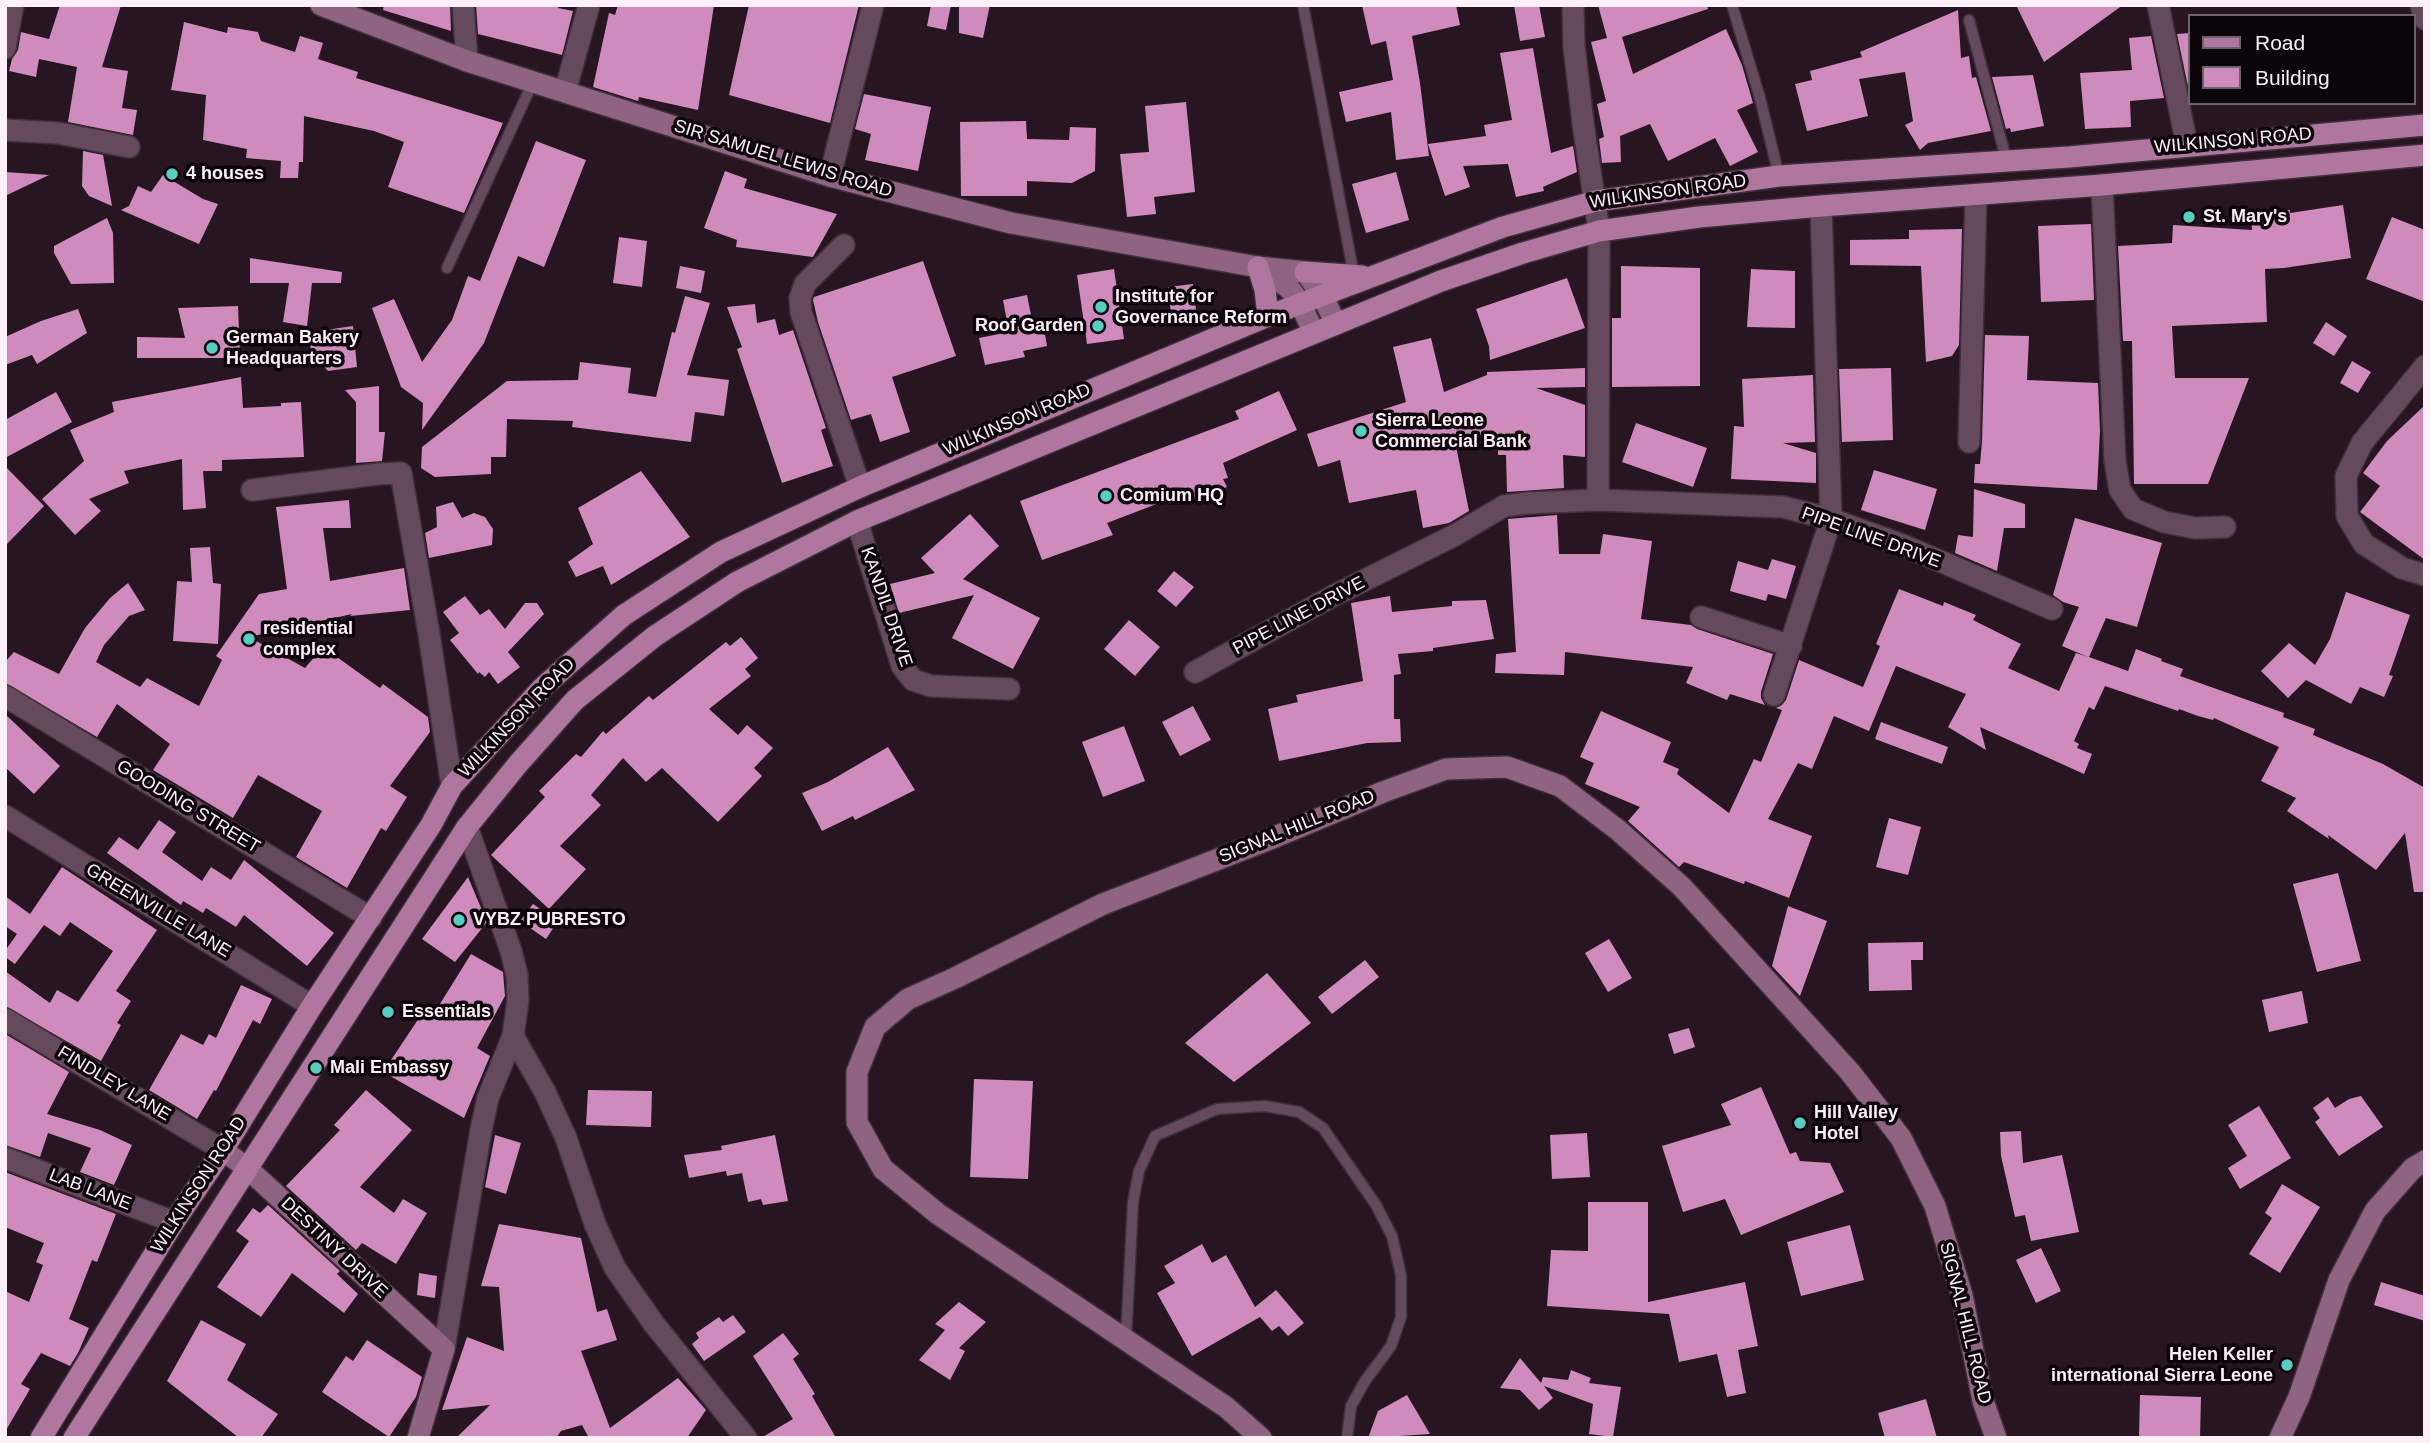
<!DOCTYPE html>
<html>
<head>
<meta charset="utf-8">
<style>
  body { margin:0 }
  #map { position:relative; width:2430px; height:1443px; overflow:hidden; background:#271522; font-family:Arial,sans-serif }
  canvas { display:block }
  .frame { position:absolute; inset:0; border:7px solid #fef0f9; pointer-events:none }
  .legend { position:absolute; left:2188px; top:14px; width:228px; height:91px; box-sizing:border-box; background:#0b0409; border:2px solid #6c6269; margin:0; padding:9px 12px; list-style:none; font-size:21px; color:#fef0f9 }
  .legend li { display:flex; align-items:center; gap:14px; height:35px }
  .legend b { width:35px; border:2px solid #6c6269 }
</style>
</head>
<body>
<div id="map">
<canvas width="2430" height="1443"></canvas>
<div class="frame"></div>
<ul class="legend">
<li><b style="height:9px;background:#af779f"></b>Road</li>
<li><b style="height:19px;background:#cf8bbc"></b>Building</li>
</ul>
</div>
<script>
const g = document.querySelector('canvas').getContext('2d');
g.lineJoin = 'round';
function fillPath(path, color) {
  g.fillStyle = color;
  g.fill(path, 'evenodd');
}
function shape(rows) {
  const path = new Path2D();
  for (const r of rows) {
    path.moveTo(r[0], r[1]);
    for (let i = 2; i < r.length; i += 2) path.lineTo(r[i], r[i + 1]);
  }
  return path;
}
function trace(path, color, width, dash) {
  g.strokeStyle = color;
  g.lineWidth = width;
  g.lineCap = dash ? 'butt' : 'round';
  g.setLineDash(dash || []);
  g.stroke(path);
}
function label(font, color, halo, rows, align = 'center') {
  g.font = font + ' Arial,sans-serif';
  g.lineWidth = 7;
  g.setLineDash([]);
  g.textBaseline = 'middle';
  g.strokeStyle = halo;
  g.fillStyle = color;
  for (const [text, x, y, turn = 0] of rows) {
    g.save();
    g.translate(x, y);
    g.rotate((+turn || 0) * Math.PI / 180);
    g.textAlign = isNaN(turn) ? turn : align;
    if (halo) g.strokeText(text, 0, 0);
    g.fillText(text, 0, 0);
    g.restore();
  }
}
const building = shape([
  [60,5,121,5,102,67,128,71,122,108,137,110,133,135,68,122,77,67,39,59,36,77,9,71,12,59,18,50,21,32,49,39],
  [384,5,450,5,451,31,383,10],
  [476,5,559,5,558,8,573,11,562,55,478,34],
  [618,5,714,5,698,110,639,97,638,101,593,87,609,13,615,15],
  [749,5,859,5,830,123,729,95],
  [931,5,951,5,946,30,927,26],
  [959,5,990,5,983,38,959,33],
  [1362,5,1456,5,1460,25,1412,36,1420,83,1429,156,1396,160,1391,112,1346,122,1339,92,1393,80,1386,41,1371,45],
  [1514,5,1539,5,1545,37,1520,41],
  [1598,5,1707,5,1708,9,1622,37,1633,74,1726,29,1742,65,1753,103,1737,110,1758,152,1730,166,1715,138,1668,161,1650,124,1620,136,1621,162,1602,163,1599,139,1604,137,1597,104,1606,101,1591,42,1607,38],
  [2016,5,2123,5,2044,62],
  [1958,10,1961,58,1969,56,1972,78,1976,77,1991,131,1928,143,1920,150,1905,125,1913,121,1905,72,1859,79,1868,116,1807,131,1795,84,1812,80,1810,71,1862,57,1860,52],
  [184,22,227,33,228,27,258,32,261,41,295,52,300,36,323,43,318,59,358,72,356,78,503,123,464,213,388,187,404,142,374,131,304,116,303,162,299,162,298,178,280,178,281,161,246,158,247,149,203,140,206,95,171,90],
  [2190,33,2190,96,2177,34],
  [2151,36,2164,98,2130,101,2131,127,2085,129,2080,73,2132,70,2129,38],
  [1533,48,1551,153,1573,146,1577,172,1543,187,1544,191,1516,197,1508,164,1463,166,1470,187,1445,196,1428,144,1486,136,1484,125,1512,120,1500,53],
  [2033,75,2044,126,2011,132,2010,128,2006,129,1992,77],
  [864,94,931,107,918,171,865,160,871,134,855,129],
  [1186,102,1195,192,1154,197,1156,214,1127,217,1120,154,1149,152,1145,106],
  [1026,121,1027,139,1069,140,1070,127,1096,128,1095,171,1072,183,1027,181,1027,196,961,196,960,122],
  [536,141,586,160,544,267,518,256,484,343,422,430,423,403,401,387,372,308,394,299,422,362,452,320,468,276,480,281],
  [83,151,103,155,112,206,89,196,82,186],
  [725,171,747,179,744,188,837,214,813,257,736,247,737,240,704,228],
  [5,172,49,175,5,196],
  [1396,172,1409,220,1366,233,1352,184],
  [163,175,203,199,218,204,199,244,121,210,129,206,138,186,151,192],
  [2343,205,2351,258,2284,268,2265,269,2267,322,2172,326,2175,378,2249,378,2208,484,2134,484,2132,341,2123,341,2118,246,2172,243,2173,225,2252,230,2251,211,2290,210,2290,213],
  [2392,217,2425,230,2425,302,2366,279],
  [107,218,113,233,114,283,71,284,54,253,54,246],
  [2091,224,2094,300,2041,302,2038,226],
  [1962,229,1959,345,1952,356,1926,362,1921,266,1850,265,1850,240,1909,239,1909,230],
  [619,237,647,241,642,287,613,283],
  [250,258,342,272,341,283,312,283,307,326,283,322,289,283,250,283],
  [923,261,956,356,892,377,910,432,880,442,871,414,851,420,818,322,813,300,814,297],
  [680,266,705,271,701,293,676,288],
  [1621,266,1700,268,1700,386,1612,387,1612,318,1621,318],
  [1114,269,1124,339,1087,344,1077,275],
  [1751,269,1795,271,1795,328,1747,327],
  [1567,278,1585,328,1490,360,1489,346,1476,309],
  [1193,284,1196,310,1171,313,1168,287],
  [1027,295,1033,325,1043,323,1047,346,1023,351,1025,357,985,365,979,338,1009,332,1003,300],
  [685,296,710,303,687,375,729,380,724,416,695,412,691,442,572,427,573,421,507,419,506,457,491,457,491,474,435,477,421,468,422,447,507,381,578,380,580,362,631,368,628,393,656,397,672,332,675,333],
  [755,304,757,323,775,319,779,335,793,330,826,428,821,430,833,466,782,483,737,349,742,347,727,307],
  [238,306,240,358,137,358,137,337,185,338,178,308],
  [78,309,87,333,37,364,32,355,5,365,5,337,41,321],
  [2326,322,2347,336,2334,356,2313,343],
  [353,326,357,367,328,371,310,351,312,332],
  [1985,335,2029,336,2027,380,2098,383,2100,431,2097,490,1974,483,1975,464,1980,464,1982,442],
  [1431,338,1444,392,1487,375,1487,372,1585,368,1585,387,1536,388,1585,405,1585,457,1563,455,1564,488,1507,492,1506,455,1498,455,1498,435,1454,436,1469,511,1449,523,1423,528,1416,490,1349,503,1340,460,1318,467,1307,434,1406,402,1393,347],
  [2352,361,2371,372,2358,393,2340,383],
  [1891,368,1893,440,1842,442,1839,369],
  [1813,375,1815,442,1783,443,1816,453,1816,483,1731,479,1734,426,1744,427,1742,379],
  [241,377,243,408,281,406,281,403,301,402,304,457,222,460,222,471,203,471,206,508,183,510,182,459,124,471,129,483,89,499,101,511,75,535,42,499,84,461,70,430,114,412,112,402],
  [379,386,379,432,385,432,382,461,356,463,356,402,345,390],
  [1279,391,1297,430,1223,463,1228,478,1223,479,1227,487,1191,500,1188,492,1107,523,1113,535,1042,560,1020,501,1239,419,1235,411],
  [56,392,72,422,5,458,5,420],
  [2425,405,2425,560,2360,512,2380,486,2363,473,2387,441],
  [1636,423,1707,448,1693,487,1622,462],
  [5,466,44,506,5,546],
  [1874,470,1937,489,1925,530,1861,510],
  [641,471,690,537,611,585,603,566,576,577,568,562,593,544,578,508],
  [1974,489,2025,504,2025,528,2004,528,1997,571,1955,553,1958,535,1973,537],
  [349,500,351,528,323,528,330,581,404,568,410,610,350,616,352,614,249,637,305,668,323,647,380,688,383,684,428,717,430,732,390,786,407,797,386,831,381,828,347,888,296,857,322,811,258,775,233,818,153,770,170,744,117,704,97,737,5,683,5,662,14,652,59,674,85,628,110,598,128,583,145,610,129,616,104,645,96,662,140,687,147,678,199,706,222,660,216,656,259,594,287,589,276,507],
  [453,502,462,518,474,513,485,517,493,529,492,545,429,558,425,533,437,527,436,507],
  [970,514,999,546,963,579,1040,618,1013,669,952,638,974,595,899,613,890,584,935,573,921,558],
  [1557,515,1559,554,1600,554,1603,534,1652,541,1641,619,1691,625,1697,629,1773,654,1761,692,1761,698,1765,705,1730,694,1727,700,1686,683,1693,667,1565,652,1564,675,1495,673,1496,654,1516,652,1508,519],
  [2075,518,2162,543,2137,627,2106,618,2089,657,2128,671,2136,649,2162,659,2161,661,2183,669,2180,676,2284,713,2283,717,2315,729,2313,735,2383,764,2425,788,2425,892,2414,892,2405,833,2376,870,2328,835,2329,839,2287,811,2296,798,2261,781,2279,747,2214,718,2213,720,2198,716,2179,709,2178,711,2105,686,2094,710,2089,707,2074,741,2079,744,2077,748,2092,754,2084,774,1980,727,1986,750,1948,727,1966,694,1896,666,1869,731,1834,716,1812,769,1798,763,1768,819,1812,836,1789,898,1745,881,1744,884,1684,862,1679,867,1628,821,1640,807,1585,784,1594,763,1580,757,1601,711,1671,742,1663,762,1679,769,1677,774,1729,813,1754,759,1761,762,1782,710,1776,708,1782,705,1786,700,1799,660,1863,687,1880,646,1876,644,1899,589,1943,606,1944,602,1976,615,1973,620,2021,644,2008,668,2059,691,2076,653,2088,657,2062,646,2079,607,2063,602,2053,595],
  [210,547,213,583,221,584,218,644,173,641,177,581,192,582,190,548],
  [1772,559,1796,566,1786,599,1768,594,1766,601,1730,591,1738,561,1768,570],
  [1174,571,1194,587,1176,607,1157,591],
  [2346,592,2410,615,2389,675,2393,676,2384,697,2360,687,2351,704,2306,680,2288,698,2261,671,2289,643,2315,665,2330,639],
  [465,596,480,615,489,609,505,629,525,603,537,603,544,614,508,652,520,667,498,684,489,672,485,677,479,672,478,674,450,640,459,633,443,612],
  [1390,596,1392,612,1452,606,1452,601,1486,600,1494,639,1433,648,1433,651,1398,654,1401,674,1394,675,1394,719,1400,719,1401,742,1367,743,1279,761,1268,709,1298,702,1296,695,1363,681,1351,603],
  [1129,620,1160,647,1135,676,1104,649],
  [741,637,758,658,745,669,751,676,709,709,738,735,747,725,773,748,754,768,762,776,718,822,662,768,646,782,623,758,591,795,601,805,560,846,586,869,549,909,491,855,545,797,539,791,576,754,581,757,603,731,606,734,649,696,653,700,726,642,730,646],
  [1193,706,1211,740,1180,756,1162,722],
  [5,714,60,766,34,794,5,767],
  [1881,722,1948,747,1942,764,1875,739],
  [1124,726,1145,781,1103,797,1082,742],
  [888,747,915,790,855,820,853,816,822,831,802,793,828,782],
  [1889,818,1921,827,1908,875,1876,867],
  [159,820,176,832,162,852,202,881,211,867,231,880,244,860,334,933,307,966,244,915,236,927,206,908,203,913,183,901,181,905,107,853,119,837,138,850],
  [62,867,157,930,116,991,131,1001,117,1023,121,1025,101,1061,5,1006,5,971,50,1003,57,990,78,1002,113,951,70,922,60,936,44,925,15,964,5,957,5,951,17,934,5,926,5,896,30,914],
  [2338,873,2361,961,2317,972,2293,884],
  [468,877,487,922,455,962,422,939],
  [533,904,558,921,546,939,520,921],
  [1788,906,1827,921,1800,996,1772,966],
  [1609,939,1632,978,1608,992,1585,953],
  [1923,942,1923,960,1911,960,1912,990,1869,991,1868,943],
  [471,954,503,972,505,996,477,1048,490,1056,464,1118,383,1072,421,1015,430,1020],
  [1365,960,1379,977,1332,1014,1318,997],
  [1267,973,1311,1023,1234,1082,1185,1043],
  [241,985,272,999,260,1024,253,1020,216,1091,214,1090,197,1119,149,1090,181,1034,203,1045,209,1034,216,1038],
  [2302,991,2308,1023,2269,1032,2262,1000],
  [1689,1028,1695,1047,1674,1054,1668,1034],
  [5,1034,69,1072,47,1114,100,1130,132,1145,114,1185,80,1172,91,1148,48,1133,40,1157,5,1145],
  [974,1079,1033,1081,1028,1179,970,1177],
  [1761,1087,1790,1154,1796,1152,1800,1161,1830,1163,1844,1192,1741,1235,1725,1199,1683,1212,1662,1146,1731,1125,1721,1104],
  [366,1090,412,1130,360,1187,394,1213,403,1199,427,1213,396,1264,362,1243,356,1250,286,1186,340,1130,334,1125],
  [588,1090,652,1091,651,1127,586,1125],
  [2361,1096,2383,1127,2339,1156,2315,1122,2320,1118,2313,1108,2328,1097,2335,1108,2349,1099],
  [2259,1106,2291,1158,2240,1189,2228,1168,2247,1156,2228,1125],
  [2021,1131,2023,1163,2062,1155,2079,1232,2031,1241,2025,1215,2015,1217,2001,1156,2000,1132],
  [1587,1133,1590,1177,1552,1179,1550,1135],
  [495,1135,521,1143,506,1194,485,1187],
  [775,1135,788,1201,763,1205,761,1199,748,1202,742,1173,727,1176,726,1171,689,1178,684,1155,722,1150,721,1146],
  [5,1172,116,1214,97,1262,92,1260,69,1319,89,1328,78,1353,70,1366,41,1353,21,1384,30,1389,5,1432,5,1291,29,1302,43,1265,36,1262,44,1243,5,1227],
  [2282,1184,2320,1207,2280,1273,2249,1254,2272,1218,2265,1213],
  [1588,1202,1648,1202,1648,1302,1745,1282,1758,1346,1738,1350,1746,1393,1727,1397,1717,1354,1679,1362,1669,1314,1547,1306,1551,1250,1588,1251],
  [268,1205,340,1271,337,1274,358,1294,344,1313,292,1273,261,1317,217,1287,249,1241,236,1231,253,1208,260,1213],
  [499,1224,581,1238,597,1312,607,1309,617,1340,581,1351,610,1428,678,1378,706,1410,687,1438,589,1438,582,1425,561,1431,556,1438,456,1438,490,1405,442,1410,467,1337,504,1351,499,1287,481,1286],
  [1850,1225,1864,1280,1801,1296,1787,1242],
  [1202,1244,1212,1263,1226,1255,1255,1307,1276,1290,1304,1323,1288,1336,1279,1326,1272,1331,1260,1317,1192,1356,1157,1293,1175,1283,1164,1266],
  [2041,1248,2061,1291,2036,1303,2016,1260],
  [419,1273,437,1276,435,1298,417,1295],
  [2381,1282,2425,1296,2425,1321,2374,1305],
  [959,1302,986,1322,959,1348,965,1351,950,1380,919,1360,945,1330,935,1324],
  [733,1315,746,1332,704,1361,692,1344,699,1338,696,1333,719,1317,723,1322],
  [201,1320,246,1344,227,1380,278,1414,261,1438,239,1438,167,1381],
  [783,1333,799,1354,793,1359,815,1394,812,1396,836,1438,761,1438,793,1419,753,1356],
  [367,1340,422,1377,416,1397,389,1437,322,1392,346,1356,353,1361],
  [1520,1358,1541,1383,1543,1377,1568,1380,1571,1370,1591,1378,1589,1383,1621,1387,1613,1437,1589,1434,1593,1404,1544,1386,1553,1398,1539,1410,1520,1390,1500,1388],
  [1407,1395,1430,1434,1368,1438,1378,1411],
  [2140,1395,2201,1397,2200,1438,2139,1437],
  [1926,1399,1937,1438,1885,1438,1878,1413]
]);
const lane = shape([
  [1303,5,1354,276],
  [1732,5,1760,98,1779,176],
  [1969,20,2007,162],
  [447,268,533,82],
  [1126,1339,1133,1202,1139,1171,1155,1136,1217,1109,1265,1106,1299,1112,1323,1128,1376,1205,1392,1236,1401,1275,1401,1317,1391,1346,1365,1381,1351,1406,1347,1438]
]);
const street = shape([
  [463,5,467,61],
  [1573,5,1574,46,1583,123,1599,231,1598,500],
  [2158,5,2187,145],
  [2421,5,2425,19],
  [5,48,13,5],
  [565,92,589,5],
  [5,130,58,133,129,147],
  [830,176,873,5],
  [2102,185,2115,461,2120,490,2133,509,2164,522,2195,528,2225,527],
  [844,245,805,284,800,298,801,312,860,487],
  [2425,366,2362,443,2346,476,2347,516,2364,544,2402,568,2425,575],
  [1969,442,1976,195],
  [252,490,378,474,401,473,429,634,452,786],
  [857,521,902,666,913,680,931,686,1009,689],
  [1701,617,1791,646],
  [1195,672,1333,596,1455,535,1504,506,1528,503,1598,500,1783,507,1831,519,1900,544,2052,609],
  [1774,695,1831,519,1821,206],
  [5,696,371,918],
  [5,816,312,1006],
  [5,1019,223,1150],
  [513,1036,545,1092,566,1138,595,1224,615,1268,654,1324,746,1438],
  [5,1158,174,1222],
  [444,1349,481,1130,488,1098,513,1036,518,1000,517,975,511,951,467,827]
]);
const secondary = shape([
  [321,5,467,61,830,176,1011,223,1258,267,1305,272,1322,295,1336,324],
  [1260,268,1289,288,1300,303,1314,333],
  [223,1150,248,1169,444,1349,418,1438],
  [1261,1438,1226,1407,938,1214,883,1169,857,1122,857,1072,875,1027,908,999,955,978,1103,904,1270,839,1383,792,1446,769,1507,767,1560,786,1618,830,1682,887,1850,1072,1901,1138,1935,1206,1962,1295,1983,1401,1996,1438],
  [2280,1438,2299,1397,2339,1280,2375,1211,2413,1168,2425,1161]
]);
const primary = shape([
  [1258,267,1265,290,1268,316],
  [1305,272,1362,276],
  [41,1438,174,1222,223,1150,312,1006,431,825,452,786,542,688,624,615,721,552,860,487,1268,316,1503,227,1596,201,1779,176,2069,157,2425,125],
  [74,1438,467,827,518,764,575,700,655,636,737,582,857,521,1441,281,1523,253,1599,231,1699,217,1821,206,2102,185,2425,155]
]);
const markers = [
  [172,174,7,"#57cec1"],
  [2189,217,7,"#57cec1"],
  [1101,307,7,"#57cec1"],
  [1098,326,7,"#57cec1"],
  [212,348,7,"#57cec1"],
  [1361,431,7,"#57cec1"],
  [1106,496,7,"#57cec1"],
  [249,639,7,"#57cec1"],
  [459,920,7,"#57cec1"],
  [388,1012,7,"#57cec1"],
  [316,1068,7,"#57cec1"],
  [1800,1123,7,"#57cec1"],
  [2287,1365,7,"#57cec1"]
];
const streetNames = [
  ["WILKINSON ROAD",2233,141,-5],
  ["SIR SAMUEL LEWIS ROAD",783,159,17],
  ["WILKINSON ROAD",1668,192,-8],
  ["WILKINSON ROAD",1017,420,-23],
  ["PIPE LINE DRIVE",1871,538,20],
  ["KANDIL DRIVE",886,607,71],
  ["PIPE LINE DRIVE",1299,616,-28],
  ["WILKINSON ROAD",517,718,-46],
  ["GOODING STREET",188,807,31],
  ["SIGNAL HILL ROAD",1297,827,-22],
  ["GREENVILLE LANE",158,911,31],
  ["FINDLEY LANE",114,1084,31],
  ["WILKINSON ROAD",199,1185,-57],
  ["LAB LANE",90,1190,21],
  ["DESTINY DRIVE",334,1248,43],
  ["SIGNAL HILL ROAD",1965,1323,76]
];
const poiNames = [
  ["4 houses",186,174],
  ["St. Mary's",2203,217],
  ["Institute for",1115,297],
  ["Governance Reform",1115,318],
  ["Roof Garden",1084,326,"right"],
  ["German Bakery",226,338],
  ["Headquarters",226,359],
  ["Sierra Leone",1375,421],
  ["Commercial Bank",1375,442],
  ["Comium HQ",1120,496],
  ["residential",263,629],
  ["complex",263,650],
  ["VYBZ PUBRESTO",473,920],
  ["Essentials",402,1012],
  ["Mali Embassy",330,1068],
  ["Hill Valley",1814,1113],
  ["Hotel",1814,1134],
  ["Helen Keller",2273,1355,"right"],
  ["international Sierra Leone",2273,1376,"right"]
];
fillPath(building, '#cf8bbc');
trace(lane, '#412f3c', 13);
trace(street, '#412f3c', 24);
trace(secondary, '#412f3c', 24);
trace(primary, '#412f3c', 24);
trace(lane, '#654a5d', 10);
trace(street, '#654a5d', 21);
trace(secondary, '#8f6382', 21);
trace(primary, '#af779f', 21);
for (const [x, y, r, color] of markers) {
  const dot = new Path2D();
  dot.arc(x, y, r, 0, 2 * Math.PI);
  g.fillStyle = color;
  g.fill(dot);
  trace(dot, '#0b0409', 2.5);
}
label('18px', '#fef0f9', '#0b0409', streetNames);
label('bold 18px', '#fef0f9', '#0b0409', poiNames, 'left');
</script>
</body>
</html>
